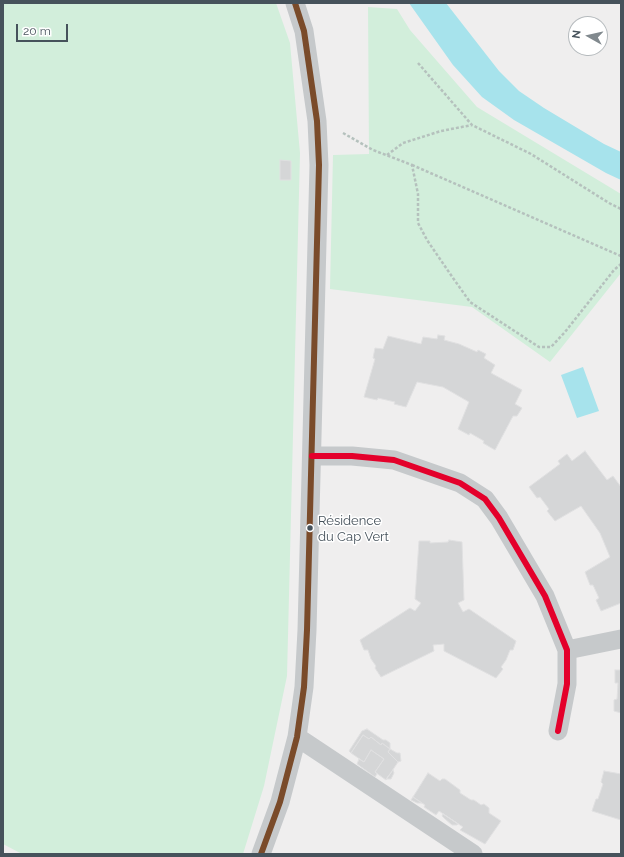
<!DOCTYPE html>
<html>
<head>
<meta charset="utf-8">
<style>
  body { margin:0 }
  #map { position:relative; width:624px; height:857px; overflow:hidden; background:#efeeee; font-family:Raleway,sans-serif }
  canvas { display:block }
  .frame { position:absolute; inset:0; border:4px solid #46525b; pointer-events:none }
  .north { position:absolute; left:568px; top:16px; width:40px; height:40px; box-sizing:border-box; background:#fff; border:1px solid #b5babd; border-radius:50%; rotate:278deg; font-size:11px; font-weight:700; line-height:16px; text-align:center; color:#46525b }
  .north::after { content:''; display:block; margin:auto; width:14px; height:18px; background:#81898e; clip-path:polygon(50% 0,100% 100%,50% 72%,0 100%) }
  .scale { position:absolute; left:16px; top:24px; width:52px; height:18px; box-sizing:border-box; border:2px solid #46525b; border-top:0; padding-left:5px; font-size:12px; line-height:14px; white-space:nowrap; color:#46525b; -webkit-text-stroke:3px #fff; paint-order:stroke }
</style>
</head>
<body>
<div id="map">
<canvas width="624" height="857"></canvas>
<div class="frame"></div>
<div class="north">N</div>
<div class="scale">20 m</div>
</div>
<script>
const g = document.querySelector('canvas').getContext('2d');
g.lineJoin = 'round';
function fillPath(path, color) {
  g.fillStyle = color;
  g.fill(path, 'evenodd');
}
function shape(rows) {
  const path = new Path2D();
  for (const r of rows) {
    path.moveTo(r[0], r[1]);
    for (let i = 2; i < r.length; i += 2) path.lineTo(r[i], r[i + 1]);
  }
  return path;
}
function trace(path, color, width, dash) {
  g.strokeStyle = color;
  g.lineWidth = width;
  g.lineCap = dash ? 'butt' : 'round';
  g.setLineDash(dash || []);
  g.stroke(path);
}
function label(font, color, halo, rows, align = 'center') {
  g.font = font + ' Raleway,sans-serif';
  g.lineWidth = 3;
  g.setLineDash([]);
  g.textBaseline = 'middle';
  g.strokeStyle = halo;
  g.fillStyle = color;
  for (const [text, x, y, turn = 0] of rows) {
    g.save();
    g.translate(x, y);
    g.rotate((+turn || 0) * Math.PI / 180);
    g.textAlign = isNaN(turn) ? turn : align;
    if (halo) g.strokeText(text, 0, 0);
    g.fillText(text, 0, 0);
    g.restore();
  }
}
const green = shape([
  [3,3,276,3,290,43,300,153,287,676,264,786,243,854,22,854,3,844],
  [368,7,397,9,410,30,477,107,621,194,621,273,550,362,472,307,330,289,333,155,369,154]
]);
const water = shape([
  [409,3,446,3,499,71,519,91,544,108,604,144,621,152,621,180,606,173,514,120,482,97,453,65],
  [583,367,599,411,577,418,561,375]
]);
const building = shape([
  [280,160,291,161,291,180,280,180,280,160],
  [438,335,445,336,444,340,459,344,477,352,478,350,486,354,484,358,495,365,491,373,522,390,515,404,522,408,517,416,513,416,495,450,483,443,484,441,470,433,469,435,458,429,469,402,443,387,417,382,406,407,394,404,395,402,378,398,377,400,364,397,375,359,373,358,375,348,383,349,388,336,421,344,423,337,437,339,438,335],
  [585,451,607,480,613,476,621,487,621,603,601,611,596,600,599,598,593,585,590,585,585,572,610,557,600,533,581,506,555,521,547,511,549,509,540,497,537,498,529,487,560,464,558,461,567,454,572,461,585,451],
  [449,540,462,542,464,600,458,603,463,612,469,609,516,641,513,650,510,650,506,660,501,667,503,669,496,678,444,651,444,644,433,645,434,651,381,677,375,668,376,666,371,659,368,650,364,650,360,640,410,608,415,611,421,603,415,599,419,541,430,541,430,543,448,542,449,540],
  [615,670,621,670,621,713,614,711,614,700,617,699,618,683,615,683,615,670],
  [367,729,383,740,386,740,390,743,390,749,382,743,381,745,371,737,369,739,363,735,351,753,349,751,362,731,367,729],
  [363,735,369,739,371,737,381,745,382,743,390,749,388,752,398,762,386,780,375,772,384,759,371,750,364,762,351,753,363,735],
  [390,749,397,753,400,753,401,761,398,762,388,752,390,749],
  [371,750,384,759,375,772,377,774,375,777,357,764,359,759,364,762,371,750],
  [393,770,394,773,391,779,386,779,393,770],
  [604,771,621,774,621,820,592,811,596,799,598,799,603,784,601,782,604,771],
  [428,773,440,781,442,779,445,779,460,790,460,793,471,800,474,800,481,805,484,804,489,808,489,813,501,821,485,844,460,830,463,827,439,811,436,815,424,807,425,805,413,797,428,773],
  [413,797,422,803,417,803,411,800,413,797],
  [443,814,458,824,457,825,452,825,445,819,442,816,443,814]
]);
const path = shape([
  [418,63,472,125,531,154,609,203,621,209],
  [343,133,373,150,412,165,418,194,418,223,427,240,453,278,470,302,539,347,551,347,565,332,614,270,621,264],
  [387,155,403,143,441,131,472,125],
  [412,165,621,256]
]);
const street = shape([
  [312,456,352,456,394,460,460,483,485,499,499,518,545,596,567,650,567,684,558,731],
  [567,650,621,639],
  [297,737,473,854],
  [261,854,280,802,297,737,304,687,307,630,319,165,317,121,304,31,295,3]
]);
const bus1 = shape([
  [261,854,280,802,297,737,304,687,307,630,319,165,317,121,304,31,295,3]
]);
const bus2 = shape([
  [312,456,352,456,394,460,460,483,485,499,499,518,545,596,567,650,567,684,558,731]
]);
const markers = [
  [310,528,3.5,"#46525b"]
];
const busNames = [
  ["Résidence",318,521],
  ["du Cap Vert",318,537]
];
fillPath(green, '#d2eedb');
fillPath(water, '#a7e3ec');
fillPath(building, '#d5d6d7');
trace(building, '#e0e0e1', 1);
trace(path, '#b5c1bd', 2.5, [3, 2]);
trace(street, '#c6c9cb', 19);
trace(bus1, '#7a4b2a', 6);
trace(bus2, '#e4002b', 6);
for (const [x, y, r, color] of markers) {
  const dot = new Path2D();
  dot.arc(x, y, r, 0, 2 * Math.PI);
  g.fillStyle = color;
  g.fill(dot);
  trace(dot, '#fff', 1.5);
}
label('13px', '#46525b', '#fff', busNames, 'left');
</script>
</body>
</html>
